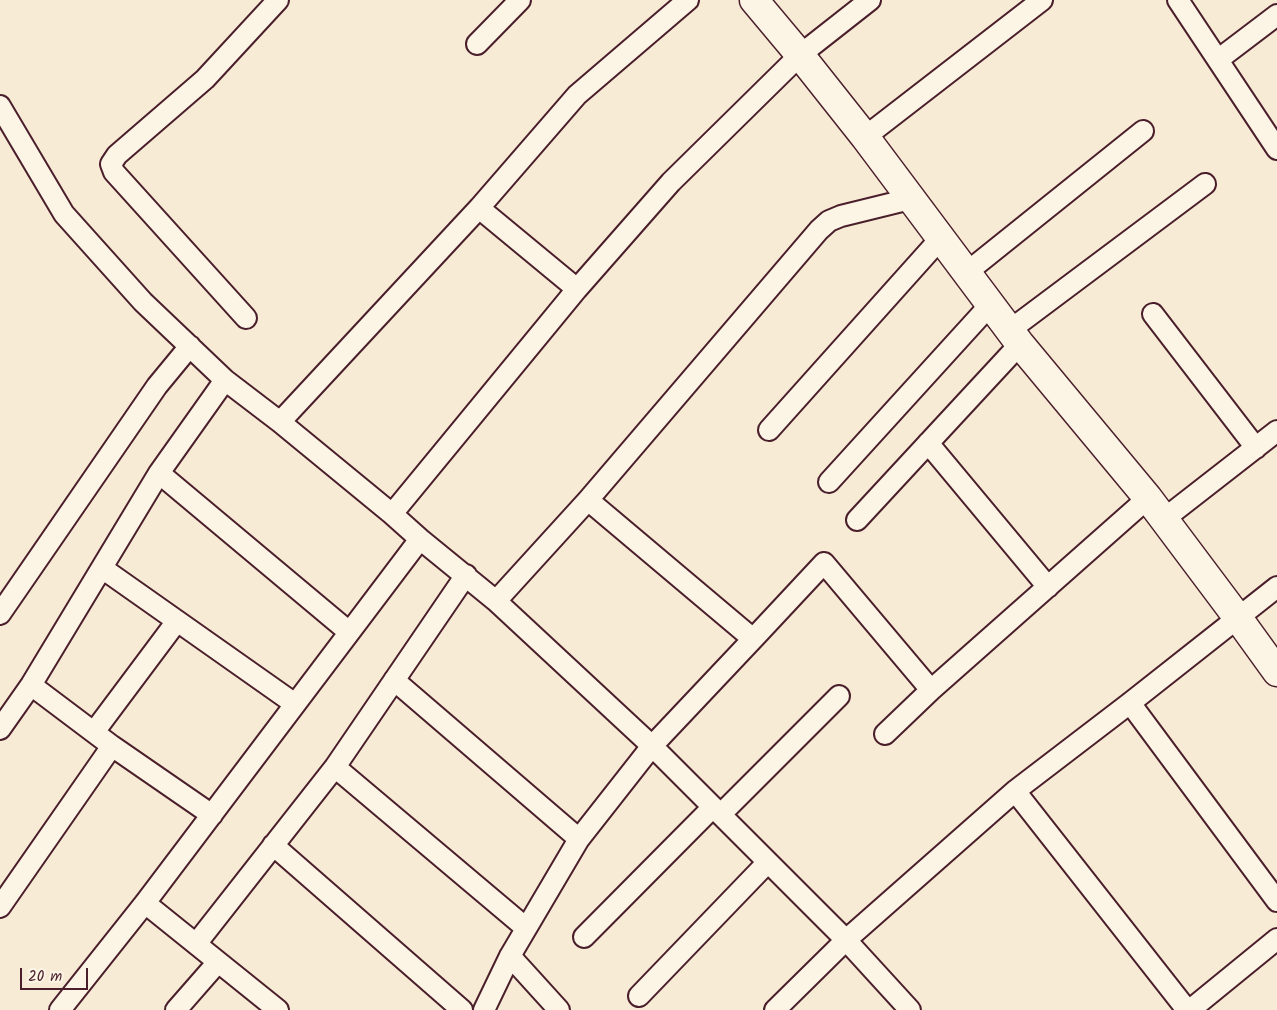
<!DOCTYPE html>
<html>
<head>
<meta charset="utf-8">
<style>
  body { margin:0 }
  #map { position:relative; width:1277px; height:1010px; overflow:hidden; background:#f8ebd6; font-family:Kalam,sans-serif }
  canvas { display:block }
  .scale { position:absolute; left:20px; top:968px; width:68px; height:22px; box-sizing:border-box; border:2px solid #4a1f2b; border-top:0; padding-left:6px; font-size:15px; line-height:18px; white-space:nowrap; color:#4a1f2b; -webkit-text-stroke:4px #fcf5e5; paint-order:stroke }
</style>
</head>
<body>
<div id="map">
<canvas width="1277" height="1010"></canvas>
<div class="scale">20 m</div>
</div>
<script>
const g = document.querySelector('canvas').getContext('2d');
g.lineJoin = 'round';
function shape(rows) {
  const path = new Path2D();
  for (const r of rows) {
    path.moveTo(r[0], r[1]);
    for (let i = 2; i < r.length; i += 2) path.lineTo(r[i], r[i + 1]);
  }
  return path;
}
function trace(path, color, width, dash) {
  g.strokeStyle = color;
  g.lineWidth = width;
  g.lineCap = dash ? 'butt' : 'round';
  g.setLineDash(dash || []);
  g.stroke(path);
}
const street = shape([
  [688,0,577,95,479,208,280,422,392,514,577,289,671,182,800,55,870,0],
  [1178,0,1277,149],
  [477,44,520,0],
  [1219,59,1277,15],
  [0,106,64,214,143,302,225,380,280,422],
  [865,137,1042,0],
  [479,208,577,289],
  [966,273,1143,131],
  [1153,314,1256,448],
  [246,318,114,172,111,164,117,155,205,79,278,0],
  [1010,330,1205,184],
  [769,430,940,239],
  [928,443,1048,587],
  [159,473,349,632],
  [829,482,990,305],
  [588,500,819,230,829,221,841,216,910,199],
  [392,514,420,539,496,601,588,500,753,639,824,563,931,690],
  [1164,519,1277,431],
  [857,520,1020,344],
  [102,568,295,704],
  [496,601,652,746,846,940,910,1010],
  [0,614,157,386,190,346],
  [394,680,579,839],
  [31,685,112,746,212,815],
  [1130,703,1277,901],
  [0,729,31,685,159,473,225,380],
  [94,732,177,621],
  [885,734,931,690,1148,498],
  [335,767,526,928],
  [1015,791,1187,1010],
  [721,814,839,696],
  [273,845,462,1010],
  [145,903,278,1010],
  [0,907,112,746],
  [584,937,713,807],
  [196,944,335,767,466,575],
  [510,956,559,1010],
  [639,996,768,862],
  [60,1010,145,903,420,539],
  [176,1010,218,962],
  [484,1010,510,956,579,839,652,746,753,639],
  [775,1010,846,940,1015,791,1130,703,1277,587],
  [1190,1010,1277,939]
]);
const secondary = shape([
  [754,0,800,55,865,137,1020,344,1148,498,1238,618,1277,672]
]);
trace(street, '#4a1f2b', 24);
trace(secondary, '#4a1f2b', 31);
trace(street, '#fcf5e5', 20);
trace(secondary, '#fcf5e5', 28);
</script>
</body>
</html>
